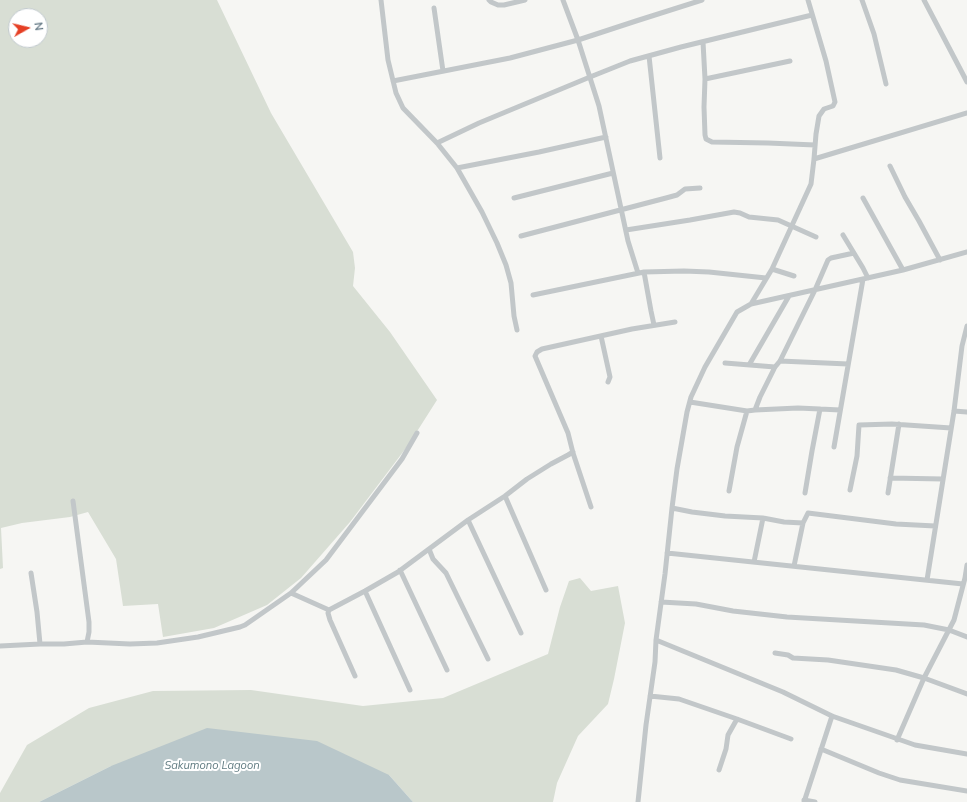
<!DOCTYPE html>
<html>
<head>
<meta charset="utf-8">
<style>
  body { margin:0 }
  #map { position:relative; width:967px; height:802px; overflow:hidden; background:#f6f6f3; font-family:Mulish,sans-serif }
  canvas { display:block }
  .north { position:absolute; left:8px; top:8px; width:40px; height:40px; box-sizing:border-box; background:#fff; border:1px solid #c1c9ce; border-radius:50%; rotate:82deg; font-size:11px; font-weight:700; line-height:16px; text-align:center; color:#657985 }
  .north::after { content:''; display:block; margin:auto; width:14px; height:18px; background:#e53f24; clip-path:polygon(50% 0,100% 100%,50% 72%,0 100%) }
</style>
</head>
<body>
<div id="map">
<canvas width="967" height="802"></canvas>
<div class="north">N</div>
</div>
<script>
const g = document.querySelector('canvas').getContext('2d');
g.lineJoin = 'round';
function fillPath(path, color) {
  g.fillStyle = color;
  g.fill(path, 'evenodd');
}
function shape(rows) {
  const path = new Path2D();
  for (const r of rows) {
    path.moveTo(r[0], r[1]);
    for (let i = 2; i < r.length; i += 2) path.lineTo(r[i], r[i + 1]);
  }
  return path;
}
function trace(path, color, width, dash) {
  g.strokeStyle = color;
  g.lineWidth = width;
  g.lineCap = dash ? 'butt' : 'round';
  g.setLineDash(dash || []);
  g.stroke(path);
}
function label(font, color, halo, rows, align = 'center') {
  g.font = font + ' Mulish,sans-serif';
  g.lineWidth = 4;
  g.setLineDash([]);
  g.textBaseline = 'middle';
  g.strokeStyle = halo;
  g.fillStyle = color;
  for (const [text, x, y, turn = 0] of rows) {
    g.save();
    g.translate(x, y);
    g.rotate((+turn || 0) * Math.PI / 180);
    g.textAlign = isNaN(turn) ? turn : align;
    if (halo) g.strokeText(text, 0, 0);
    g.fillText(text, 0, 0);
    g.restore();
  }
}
const green = shape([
  [0,0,217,0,271,113,353,252,355,268,353,286,390,332,437,400,409,444,350,522,301,578,267,605,214,628,163,637,158,604,123,606,116,559,88,512,70,517,22,523,1,528,3,568,0,569],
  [16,16,40,16,40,40,16,40],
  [580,578,591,591,618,586,625,623,614,679,608,704,578,736,557,783,553,802,413,802,389,775,111,766,39,802,0,802,0,793,27,745,89,708,153,691,251,690,363,706,443,698,548,654,560,607,569,581]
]);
const water = shape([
  [207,728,317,741,389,775,413,802,39,802,111,766]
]);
const minor = shape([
  [381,0,388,60,396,93,403,108,437,143,457,168,482,212,497,243,506,265,511,283,514,316,517,330],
  [489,0,491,2,498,5,504,5,525,0],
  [563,0,578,40,599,106,628,241,638,273],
  [862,0,874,34,886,84],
  [924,0,967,82],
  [434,8,443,71],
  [703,42,705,79,704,107,705,135,706,139,712,142,768,143,815,145],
  [649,56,660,158],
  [705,79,790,61],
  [393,81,510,58,578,40,636,21,702,0],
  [437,143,479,123,590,77,630,61,681,47,812,15],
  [814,159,967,113],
  [890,166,905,197,919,221,940,260],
  [457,168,539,152,606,137],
  [514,198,613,173],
  [863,198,903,270],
  [626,230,690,220,734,212,740,213,749,217,778,220,816,237],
  [843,235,863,268,868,278],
  [521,236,666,198,677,195,685,189,700,188],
  [772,269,794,276],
  [644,272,651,311,654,325],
  [533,295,644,272,684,271,709,272,766,278],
  [751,304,772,269,811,184,814,159,816,134,819,116,824,109,833,106,835,102,826,61,808,0],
  [601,336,610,377,608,382],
  [780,361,848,364],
  [725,363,775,367],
  [749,365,789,296],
  [690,402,747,411,755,410,798,408,820,409,840,410],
  [755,410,760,397,775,367,780,361,815,290,828,260,831,258,854,253],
  [954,411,967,412],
  [834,447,863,279],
  [890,478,943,479],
  [850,490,857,456,859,425,892,424,951,428],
  [729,491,737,447,747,411],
  [805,493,812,451,820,409],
  [888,493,899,424],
  [505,496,546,590],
  [73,501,89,622,89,632,87,642],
  [591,507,573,453,568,433,535,356,537,352,542,349,632,329,675,322],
  [672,508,692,512,725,516,763,518,784,522,803,523,808,513,896,524,935,526],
  [468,520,521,633],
  [429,549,433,559,446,573,488,659],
  [667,553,963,584],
  [754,562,763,518],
  [794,566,803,523],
  [400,570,447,670],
  [31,573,37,612,40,644],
  [927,580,954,411,962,346,967,326],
  [365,591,410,690],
  [291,593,329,610,365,591,398,572,468,520,505,496,527,479,551,464,568,455,573,452],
  [661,602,696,604,733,611,787,617,924,625,949,630,967,637],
  [329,610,328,613,330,620,355,676],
  [656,640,783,692,832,716,915,745,967,754],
  [0,646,40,644,64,644,87,642,130,644,157,643,198,637,240,627,245,625,291,593,326,560,402,459,417,433],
  [775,653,788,655,793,658,828,660,896,670,924,678,967,694],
  [650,696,679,699,737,719,791,739],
  [897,740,924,678,954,620,965,578,967,565],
  [821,749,879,773,900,780,967,791],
  [719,770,726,749,728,735,737,719],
  [804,800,815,802],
  [638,802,646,725,655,662,656,640,665,574,672,508,677,469,687,412,691,397,705,367,737,312,751,304,903,270,967,252],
  [804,802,832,716]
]);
const waterNames = [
  ["Sakumono Lagoon",212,766]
];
fillPath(green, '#d8ded4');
fillPath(water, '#b9c7ca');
trace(minor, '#c2c7c9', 5);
label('italic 11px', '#607b81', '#fff', waterNames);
</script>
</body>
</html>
